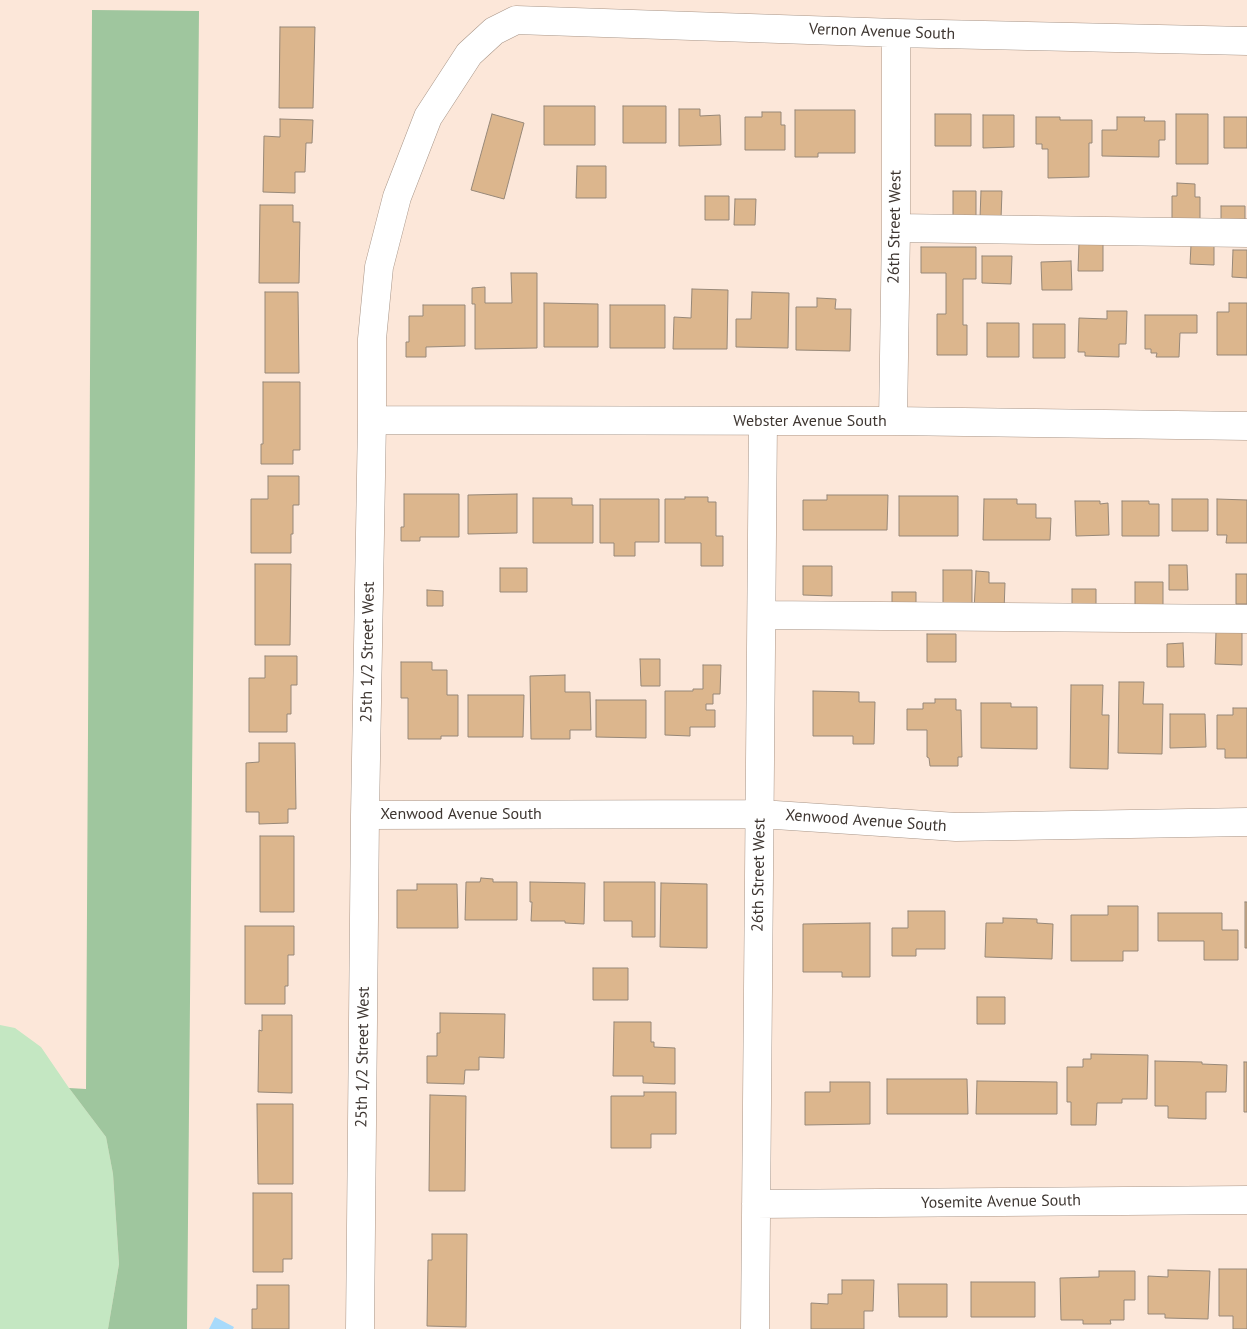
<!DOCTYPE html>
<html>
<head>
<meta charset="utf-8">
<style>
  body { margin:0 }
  canvas { display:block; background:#fce7d9 }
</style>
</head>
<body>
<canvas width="1247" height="1329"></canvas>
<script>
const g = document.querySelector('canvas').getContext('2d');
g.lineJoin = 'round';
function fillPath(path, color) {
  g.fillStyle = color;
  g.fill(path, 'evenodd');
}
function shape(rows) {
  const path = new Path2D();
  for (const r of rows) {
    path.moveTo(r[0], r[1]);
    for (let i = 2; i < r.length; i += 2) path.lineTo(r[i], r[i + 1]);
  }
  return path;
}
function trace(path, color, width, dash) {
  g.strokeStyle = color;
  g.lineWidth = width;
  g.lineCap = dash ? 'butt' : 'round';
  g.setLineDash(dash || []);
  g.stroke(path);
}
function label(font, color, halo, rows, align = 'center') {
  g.font = font + ' "PT Sans",sans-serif';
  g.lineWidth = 4;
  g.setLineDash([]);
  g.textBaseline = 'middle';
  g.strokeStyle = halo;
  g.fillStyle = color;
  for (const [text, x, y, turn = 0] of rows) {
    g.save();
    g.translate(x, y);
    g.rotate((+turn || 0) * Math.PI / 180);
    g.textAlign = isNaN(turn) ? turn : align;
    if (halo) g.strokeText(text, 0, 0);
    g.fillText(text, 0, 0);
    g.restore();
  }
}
const green = shape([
  [0,1025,15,1028,41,1047,69,1088,106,1137,113,1174,119,1264,108,1329,0,1329]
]);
const forest = shape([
  [92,10,199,11,187,1329,108,1329,119,1264,113,1174,106,1137,69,1088,86,1089]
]);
const water = shape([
  [215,1317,234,1327,233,1329,209,1329]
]);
const building = shape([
  [280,27,315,27,313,108,279,108,280,27],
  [544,106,595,106,595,145,544,145,544,106],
  [623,106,666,106,666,143,623,143,623,106],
  [679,109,700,109,700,116,720,115,721,145,679,146,679,109],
  [795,110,855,110,855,153,818,153,818,157,795,157,795,110],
  [762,112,781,112,781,125,785,125,785,150,745,150,745,117,762,117,762,112],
  [492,114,524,123,504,199,471,190,492,114],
  [935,114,971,114,971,146,935,146,935,114],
  [1176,114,1208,114,1208,164,1176,164,1176,114],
  [983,115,1014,115,1014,147,983,148,983,115],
  [1036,117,1060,117,1060,120,1092,120,1092,143,1089,143,1089,177,1048,178,1048,149,1042,149,1042,144,1036,144,1036,117],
  [1117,117,1145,117,1144,121,1165,121,1165,140,1159,140,1159,157,1102,156,1102,130,1117,130,1117,117],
  [1224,117,1247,117,1247,148,1224,148,1224,117],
  [280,119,313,120,312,143,306,143,305,172,295,172,295,193,263,192,264,136,280,137,280,119],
  [577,166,606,166,606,198,576,198,577,166],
  [1177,183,1195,184,1195,197,1200,197,1200,225,1172,225,1172,196,1177,196,1177,183],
  [953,191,976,191,976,220,953,219,953,191],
  [981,191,1002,191,1001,219,980,218,981,191],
  [705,196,729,196,729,220,705,220,705,196],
  [735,199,756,199,755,225,734,225,735,199],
  [260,205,293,205,293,222,300,222,299,283,259,283,260,205],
  [1221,206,1245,206,1245,227,1221,227,1221,206],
  [1079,243,1103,244,1103,271,1078,271,1079,243],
  [1191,245,1214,246,1214,265,1190,264,1191,245],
  [921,247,976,247,976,279,963,279,963,325,967,325,967,355,937,355,937,314,946,314,946,273,921,273,921,247],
  [1233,250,1247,250,1247,278,1232,277,1233,250],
  [982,256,1012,256,1011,284,982,283,982,256],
  [1071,261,1072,290,1042,290,1041,262,1071,261],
  [511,273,537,273,537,348,475,349,475,304,472,304,472,288,485,287,485,303,512,303,511,273],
  [692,289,728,290,727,349,673,349,674,317,691,318,692,289],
  [265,292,298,292,299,373,265,373,265,292],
  [752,292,789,293,788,348,736,347,736,319,751,319,752,292],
  [817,298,836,299,835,309,851,309,850,351,796,350,796,307,817,307,817,298],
  [544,303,598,304,598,347,544,347,544,303],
  [1229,303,1247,303,1247,355,1217,355,1217,312,1229,312,1229,303],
  [423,305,465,305,465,346,426,347,426,357,406,357,406,342,409,342,409,316,423,316,423,305],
  [610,305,665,305,665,348,610,348,610,305],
  [1107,311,1127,311,1126,344,1119,344,1119,357,1085,356,1085,352,1078,352,1079,318,1107,319,1107,311],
  [1145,315,1197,315,1197,333,1180,333,1179,357,1156,357,1157,353,1151,353,1151,349,1145,349,1145,315],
  [987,323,1019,323,1019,357,987,357,987,323],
  [1033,324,1065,324,1065,358,1033,358,1033,324],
  [263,382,300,382,300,450,293,450,293,464,261,464,261,444,263,444,263,382],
  [268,476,299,476,299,505,293,505,293,534,291,534,291,553,251,553,251,499,268,499,268,476],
  [404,494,459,494,459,537,420,537,420,541,401,541,401,527,404,527,404,494],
  [517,494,517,533,468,534,468,495,517,494],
  [827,495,888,495,887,530,803,530,803,500,827,500,827,495],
  [899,496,958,496,958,536,899,536,899,496],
  [685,497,708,497,708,502,716,502,716,536,723,536,723,566,701,566,701,543,665,543,665,499,685,499,685,497],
  [533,498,572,498,572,505,593,505,593,543,533,543,533,498],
  [600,499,659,499,659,542,635,542,635,556,614,556,614,543,600,543,600,499],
  [984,499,1017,499,1017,504,1036,504,1036,518,1051,518,1050,540,983,540,984,499],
  [1172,499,1208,499,1208,531,1172,531,1172,499],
  [1217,499,1247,500,1247,543,1226,543,1227,535,1217,535,1217,499],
  [1075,501,1100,501,1100,504,1108,503,1109,535,1076,536,1075,501],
  [1122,501,1149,501,1149,504,1159,504,1159,536,1122,536,1122,501],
  [255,564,291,564,290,645,255,645,255,564],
  [1169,565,1187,565,1188,590,1169,590,1169,565],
  [803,566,832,566,832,596,803,595,803,566],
  [500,568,527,568,527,592,500,592,500,568],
  [943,570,972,570,972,611,943,611,943,570],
  [976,571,989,572,989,583,1005,583,1004,612,974,611,976,571],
  [1236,574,1247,574,1247,604,1236,604,1236,574],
  [1135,582,1163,582,1163,613,1135,613,1135,582],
  [1072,589,1096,589,1096,613,1072,613,1072,589],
  [427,590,443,591,443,606,427,606,427,590],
  [892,592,916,592,916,610,892,610,892,592],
  [1216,631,1242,631,1242,665,1215,664,1216,631],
  [927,634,956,634,956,662,927,662,927,634],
  [1183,643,1184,667,1167,667,1167,644,1183,643],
  [265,656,297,656,297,685,291,685,291,714,287,714,287,732,249,732,249,678,265,678,265,656],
  [640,659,660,659,660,686,641,686,640,659],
  [401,662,432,662,432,670,447,670,447,695,458,695,458,736,441,736,441,739,408,739,408,698,401,698,401,662],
  [703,665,721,665,720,694,713,694,713,704,706,704,706,710,715,710,715,727,690,727,690,736,665,735,665,691,693,691,693,689,703,689,703,665],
  [565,675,565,692,590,692,591,730,570,730,570,739,531,739,530,676,565,675],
  [1119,682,1144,682,1143,704,1163,704,1162,754,1118,753,1119,682],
  [1071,685,1103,685,1102,715,1109,715,1108,769,1070,768,1071,685],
  [813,691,859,692,859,702,875,702,874,744,853,744,853,736,813,736,813,691],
  [468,695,524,695,523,737,468,737,468,695],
  [935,699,956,699,956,710,961,710,962,757,958,757,958,766,930,766,929,758,927,757,927,730,907,730,907,709,923,709,923,703,935,703,935,699],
  [596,700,646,700,646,738,596,737,596,700],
  [981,703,1011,703,1011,707,1037,707,1037,749,981,748,981,703],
  [1233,708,1247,708,1247,758,1225,758,1225,749,1217,749,1217,715,1233,715,1233,708],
  [1170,714,1205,714,1206,747,1170,748,1170,714],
  [259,743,295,743,296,809,288,809,288,823,259,824,259,812,246,812,246,763,259,762,259,743],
  [260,836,294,836,294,912,260,912,260,836],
  [481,878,493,879,493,882,517,882,517,920,465,920,466,882,480,882,481,878],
  [530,882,585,883,584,924,565,923,565,921,531,921,532,902,530,902,530,882],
  [604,882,655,882,655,937,632,937,632,921,604,921,604,882],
  [661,883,707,884,707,948,660,947,661,883],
  [417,884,457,884,458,928,397,928,397,890,417,890,417,884],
  [1245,902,1247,902,1247,948,1245,948,1245,902],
  [1108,906,1138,906,1138,951,1123,951,1123,961,1071,961,1071,915,1108,915,1108,906],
  [908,911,945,911,945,949,916,949,916,956,892,956,892,928,908,928,908,911],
  [1158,913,1222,913,1222,930,1238,930,1238,960,1204,960,1204,941,1158,941,1158,913],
  [1003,918,1037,919,1037,923,1053,924,1052,959,985,957,986,923,1003,923,1003,918],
  [870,923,870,977,842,977,842,972,803,972,803,924,870,923],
  [245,926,294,926,294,955,288,955,288,986,285,986,285,1004,245,1004,245,926],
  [593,968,628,968,628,1000,593,1000,593,968],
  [977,997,1005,997,1005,1024,977,1024,977,997],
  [440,1013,505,1014,504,1058,479,1057,479,1070,465,1070,464,1084,427,1083,427,1056,437,1056,437,1033,440,1033,440,1013],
  [262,1015,292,1015,292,1093,258,1092,259,1030,262,1031,262,1015],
  [614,1022,651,1022,651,1042,654,1042,654,1047,675,1048,675,1084,643,1083,643,1076,613,1076,614,1022],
  [1091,1054,1148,1055,1147,1099,1122,1099,1122,1103,1097,1103,1096,1125,1071,1125,1071,1102,1067,1102,1067,1067,1083,1067,1083,1059,1091,1059,1091,1054],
  [1155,1061,1202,1062,1202,1064,1227,1065,1226,1092,1206,1092,1206,1119,1168,1118,1168,1106,1155,1106,1155,1061],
  [1244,1062,1247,1062,1247,1112,1244,1112,1244,1062],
  [887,1079,967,1079,968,1114,887,1114,887,1079],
  [977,1081,1057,1082,1057,1114,976,1114,977,1081],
  [830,1082,870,1082,870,1124,805,1125,805,1092,830,1092,830,1082],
  [644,1092,676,1092,676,1134,651,1134,651,1148,611,1148,611,1096,644,1096,644,1092],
  [430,1095,466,1096,465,1191,429,1191,430,1095],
  [257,1104,293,1104,293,1184,258,1184,257,1104],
  [253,1193,292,1193,292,1259,283,1259,283,1272,253,1272,253,1193],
  [432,1234,467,1234,466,1327,427,1326,428,1260,432,1260,432,1234],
  [1219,1269,1247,1269,1247,1329,1233,1329,1233,1316,1219,1316,1219,1269],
  [1168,1270,1210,1271,1208,1319,1165,1318,1165,1314,1148,1314,1148,1276,1168,1277,1168,1270],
  [1099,1271,1135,1271,1135,1300,1124,1300,1124,1320,1110,1320,1111,1324,1083,1324,1083,1320,1061,1320,1060,1278,1099,1277,1099,1271],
  [842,1280,874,1280,873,1311,864,1311,864,1329,811,1329,811,1303,828,1304,828,1294,842,1294,842,1280],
  [971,1282,1035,1282,1035,1317,971,1317,971,1282],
  [898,1284,947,1284,947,1317,899,1317,898,1284],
  [257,1285,289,1285,289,1329,252,1329,252,1309,257,1309,257,1285]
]);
const minor = shape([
  [896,228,1247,233],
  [372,420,893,421,1247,426],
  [893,421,896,228,896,33],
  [762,615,1247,619],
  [365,815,760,814,956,827,1247,822],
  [756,1204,1247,1200],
  [360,1329,365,815,372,420,372,339,379,267,397,197,428,117,469,54,494,31,516,20,896,33,1247,41],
  [755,1329,763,421]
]);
const streetNames = [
  ["Vernon Avenue South",882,32,2],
  ["26th Street West",895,227,-89],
  ["Webster Avenue South",810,421],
  ["25th 1/2 Street West",368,652,-89],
  ["Xenwood Avenue South",461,814],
  ["Xenwood Avenue South",866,821,4],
  ["26th Street West",759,875,-89],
  ["25th 1/2 Street West",363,1057,-89],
  ["Yosemite Avenue South",1001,1202,-1]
];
fillPath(green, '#c4e7c2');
fillPath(forest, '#9fc69e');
fillPath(water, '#a7dafb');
fillPath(building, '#dcb68d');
trace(building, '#978878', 1);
trace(minor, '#a99688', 29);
trace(minor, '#fff', 28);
label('16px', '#3e3631', '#fff', streetNames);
</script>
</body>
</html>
